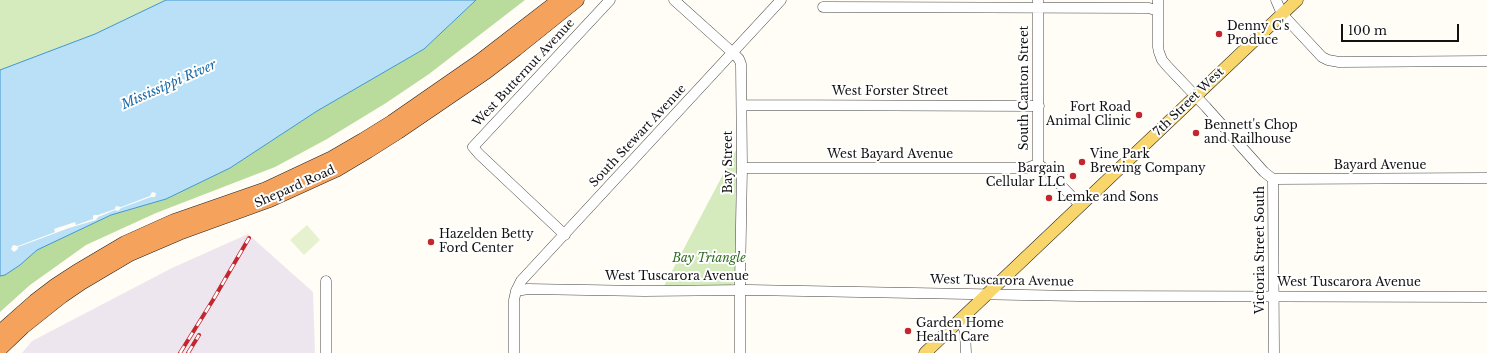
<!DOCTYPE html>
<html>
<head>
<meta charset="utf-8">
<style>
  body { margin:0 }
  #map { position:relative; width:1487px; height:353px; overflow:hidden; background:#fffdf5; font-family:"Libre Baskerville",serif }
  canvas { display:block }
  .scale { position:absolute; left:1341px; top:24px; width:118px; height:18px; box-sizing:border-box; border:2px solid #111; border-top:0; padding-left:5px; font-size:12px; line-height:14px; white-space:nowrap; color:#111; -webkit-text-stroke:3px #fff; paint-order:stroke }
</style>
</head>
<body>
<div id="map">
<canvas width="1487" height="353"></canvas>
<div class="scale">100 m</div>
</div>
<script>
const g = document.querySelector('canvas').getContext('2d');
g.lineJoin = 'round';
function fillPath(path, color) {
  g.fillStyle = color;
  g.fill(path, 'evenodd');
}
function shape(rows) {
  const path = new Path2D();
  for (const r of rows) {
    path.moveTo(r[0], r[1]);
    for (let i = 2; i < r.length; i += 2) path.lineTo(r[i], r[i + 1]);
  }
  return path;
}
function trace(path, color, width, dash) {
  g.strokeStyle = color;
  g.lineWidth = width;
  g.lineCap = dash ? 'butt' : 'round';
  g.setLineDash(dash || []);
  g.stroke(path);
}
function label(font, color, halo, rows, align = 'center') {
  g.font = font + ' "Libre Baskerville",serif';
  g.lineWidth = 4;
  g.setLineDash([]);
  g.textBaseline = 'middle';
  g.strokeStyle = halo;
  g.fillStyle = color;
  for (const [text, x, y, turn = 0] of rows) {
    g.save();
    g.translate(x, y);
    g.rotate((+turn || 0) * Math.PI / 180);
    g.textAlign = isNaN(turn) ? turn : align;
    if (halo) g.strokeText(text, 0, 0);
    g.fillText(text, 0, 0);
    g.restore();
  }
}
const industrial = shape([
  [248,234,313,292,315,353,22,353,32,341,172,268]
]);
const green = shape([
  [0,0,166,0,95,34,0,70],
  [737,148,736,280,733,284,729,286,663,288]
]);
const forest = shape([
  [476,0,525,0,429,74,386,103,327,139,275,167,156,213,86,245,30,285,0,312,0,276,5,275,20,265,36,250,111,215,166,199,230,168,317,111,424,49]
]);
const pitch = shape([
  [307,225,320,240,304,255,290,240]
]);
const water = shape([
  [166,0,476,0,424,49,317,111,230,168,166,199,111,215,37,250,20,265,5,275,0,276,0,70,95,34,166,0]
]);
const pier = shape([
  [152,192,156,193,155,197,151,197,121,208,118,211,115,210,98,217,96,220,69,228,18,247,18,249,14,252,11,249,13,245,18,246,55,232,54,229,75,222,76,225,93,219,93,216,94,215,98,215,115,209,116,206,121,207,150,196]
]);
const minor = shape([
  [674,0,733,53,739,59,741,64,742,168,740,283,740,353],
  [1038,0,1038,164,1045,169,1080,205],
  [1158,0,1158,47,1159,52,1162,60,1168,67,1206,107,1264,172,1273,179,1274,353],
  [1276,0,1282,14,1322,57,1328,60,1339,62,1487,61],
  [823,7,1149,8,1158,11],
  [742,105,1039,106],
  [742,168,1027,168,1038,164],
  [1273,179,1487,178],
  [565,235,479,154,473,147,610,0],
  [516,291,528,289,644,291,749,290,1078,296,1487,297],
  [960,320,965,331,966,353],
  [326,353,326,281],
  [514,353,514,300,516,291,521,281,781,0]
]);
const major = shape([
  [925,353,1297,0]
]);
const highway = shape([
  [0,332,35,301,56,285,76,272,125,243,174,221,266,189,332,158,363,140,392,122,480,61,559,0],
  [0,349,23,327,62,296,81,283,130,254,179,233,270,200,336,170,368,151,398,132,486,72,516,49,577,0]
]);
const rail = shape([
  [180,353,213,300,249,238],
  [188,353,199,335]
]);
const markers = [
  [1219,34,4,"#c4262e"],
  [1139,115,4,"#c4262e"],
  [1196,133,4,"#c4262e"],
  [1082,162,4,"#c4262e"],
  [1073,176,4,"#c4262e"],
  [1049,198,4,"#c4262e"],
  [431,242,4,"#c4262e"],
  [908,331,4,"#c4262e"]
];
const poiNames = [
  ["Denny C's",1227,27],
  ["Produce",1227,41],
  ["Fort Road",1131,108,"right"],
  ["Animal Clinic",1131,122,"right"],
  ["Bennett's Chop",1204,126],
  ["and Railhouse",1204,140],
  ["Vine Park",1090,155],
  ["Brewing Company",1090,169],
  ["Bargain",1065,169,"right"],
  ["Cellular LLC",1065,183,"right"],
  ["Lemke and Sons",1057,198],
  ["Hazelden Betty",439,235],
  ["Ford Center",439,249],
  ["Garden Home",916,324],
  ["Health Care",916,338]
];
const streetNames = [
  ["West Butternut Avenue",524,73,-47],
  ["South Canton Street",1025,88,-90],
  ["West Forster Street",890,92],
  ["7th Street West",1189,102,-44],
  ["South Stewart Avenue",638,136,-47],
  ["West Bayard Avenue",890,155],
  ["Bay Street",729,162,-90],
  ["Bayard Avenue",1380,166],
  ["Shepard Road",295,187,-24],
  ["Victoria Street South",1261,250,-90],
  ["West Tuscarora Avenue",677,277],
  ["West Tuscarora Avenue",1002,281,1],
  ["West Tuscarora Avenue",1349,283]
];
const parkNames = [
  ["Bay Triangle",709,259]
];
const waterNames = [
  ["Mississippi River",169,85,-24]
];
fillPath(industrial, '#eee6ef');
fillPath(green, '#d5ebbd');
fillPath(forest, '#b9dc9c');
fillPath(pitch, '#e6f2cf');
fillPath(water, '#b9e0f7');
trace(water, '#3f96cf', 1);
fillPath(pier, '#fffdf5');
trace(minor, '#444', 11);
trace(major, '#222', 13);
trace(highway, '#222', 15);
trace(minor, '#fff', 10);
trace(major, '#f9d66b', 12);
trace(highway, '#f5a25d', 14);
trace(rail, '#c4262e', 4);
trace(rail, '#fff', 2.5, [8]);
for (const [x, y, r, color] of markers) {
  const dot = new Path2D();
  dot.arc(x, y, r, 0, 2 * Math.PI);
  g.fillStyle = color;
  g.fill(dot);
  trace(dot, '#fff', 1.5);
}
label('12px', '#111', '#fff', poiNames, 'left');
label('12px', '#111', '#fff', streetNames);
label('italic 12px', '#2f6b1f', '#fff', parkNames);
label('italic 13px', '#1768a6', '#fff', waterNames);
</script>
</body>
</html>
